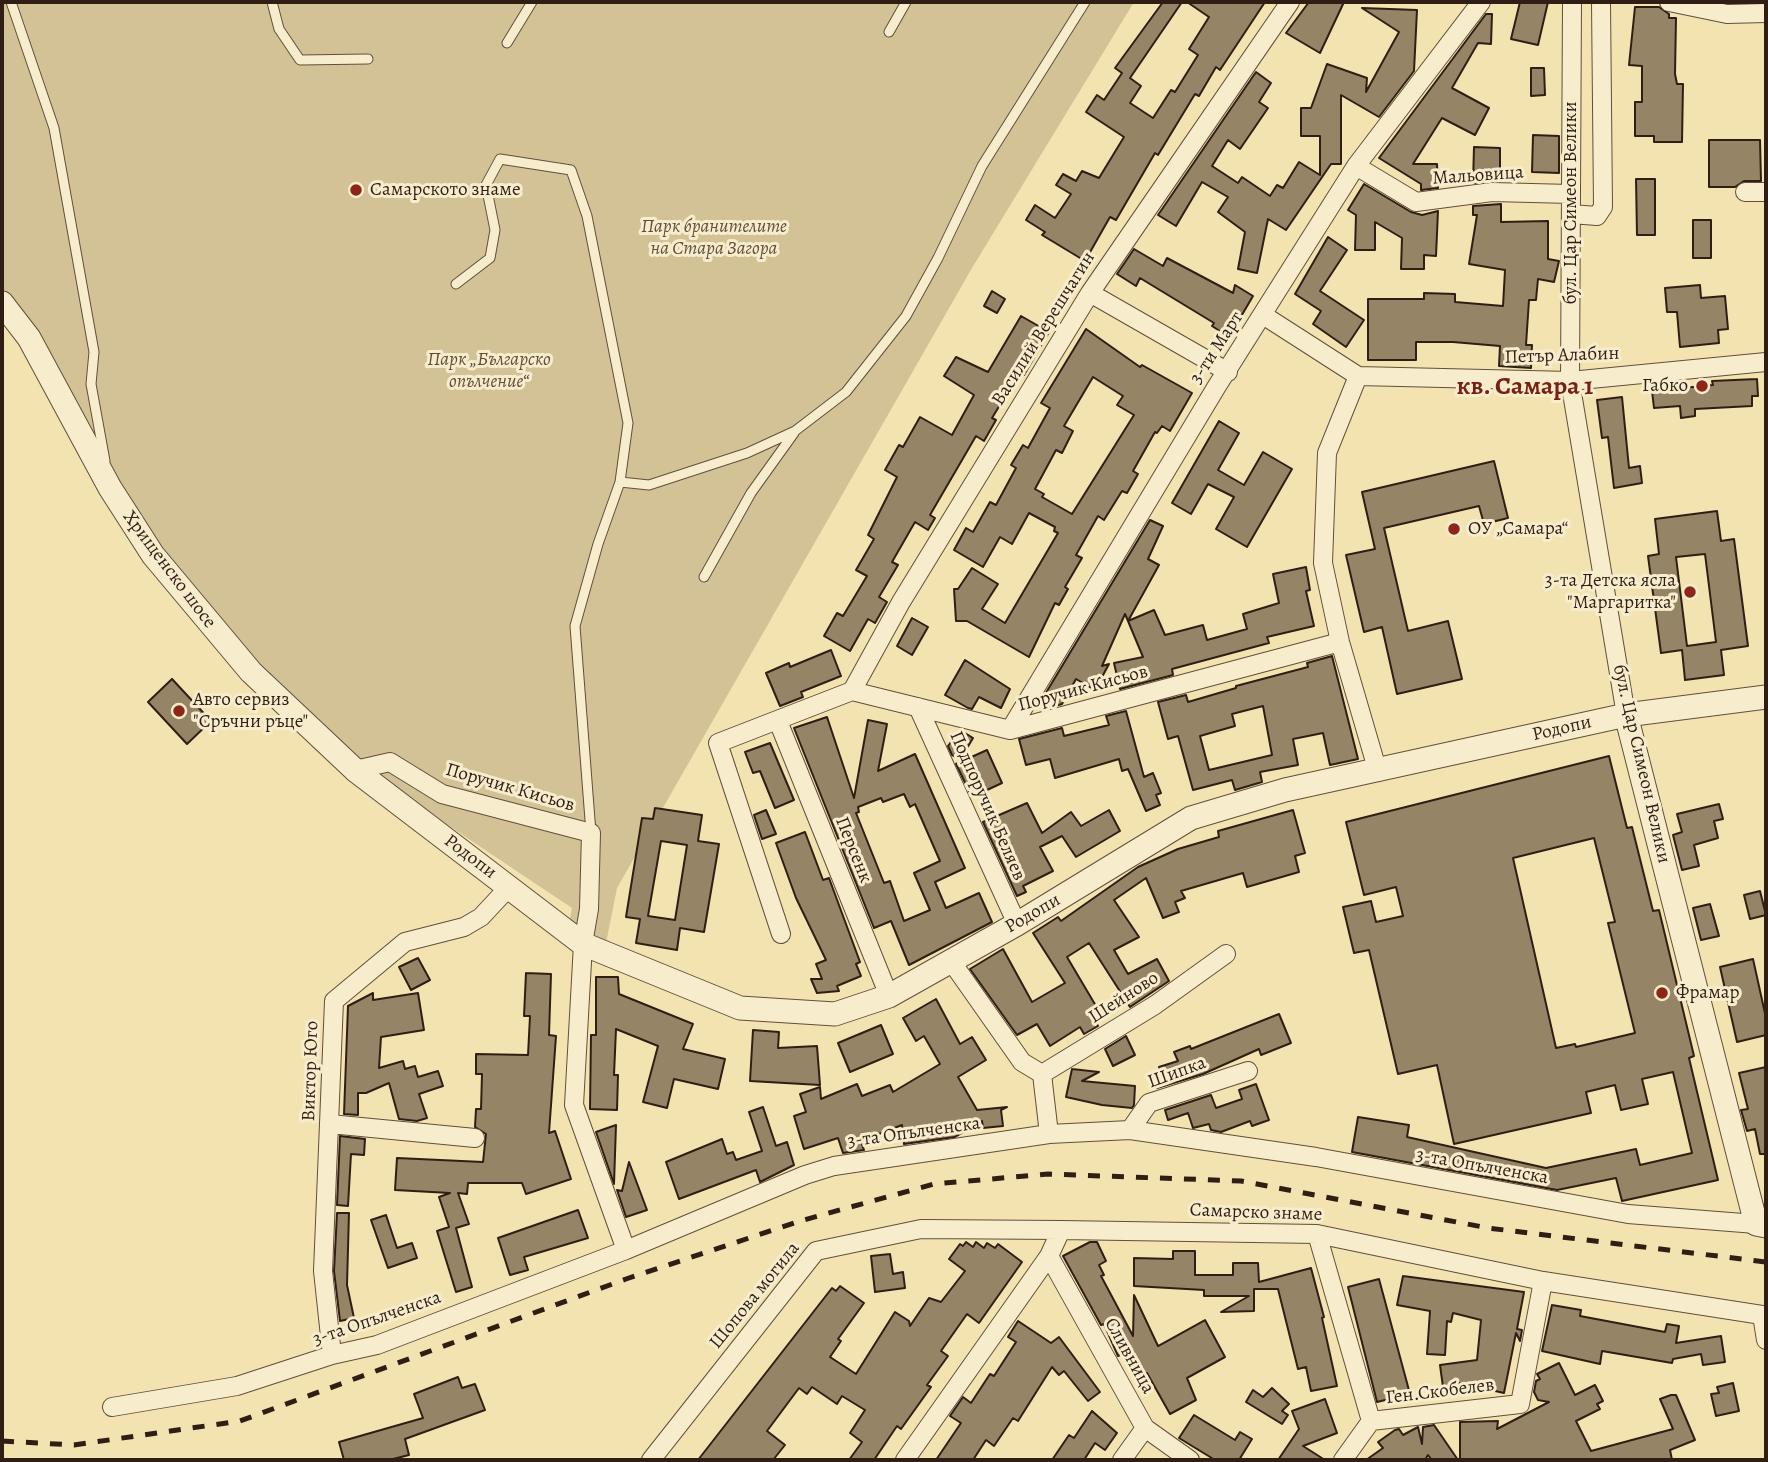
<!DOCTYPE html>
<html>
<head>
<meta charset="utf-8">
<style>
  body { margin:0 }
  #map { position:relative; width:1768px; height:1462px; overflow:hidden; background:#f3e3b0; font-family:Alegreya,serif }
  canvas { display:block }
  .frame { position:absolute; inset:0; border:4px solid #301e15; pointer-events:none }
</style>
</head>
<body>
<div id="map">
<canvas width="1768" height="1462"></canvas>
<div class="frame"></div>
</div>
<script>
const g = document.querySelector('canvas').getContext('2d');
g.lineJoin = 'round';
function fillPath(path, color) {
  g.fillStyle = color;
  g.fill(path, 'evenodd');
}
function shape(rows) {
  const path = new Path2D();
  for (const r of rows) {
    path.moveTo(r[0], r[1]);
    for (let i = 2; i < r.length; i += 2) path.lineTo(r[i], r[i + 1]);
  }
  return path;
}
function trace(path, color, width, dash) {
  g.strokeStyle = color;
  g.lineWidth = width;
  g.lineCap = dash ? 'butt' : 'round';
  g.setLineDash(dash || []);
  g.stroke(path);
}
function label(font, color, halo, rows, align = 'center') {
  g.font = font + ' Alegreya,serif';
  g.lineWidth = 6;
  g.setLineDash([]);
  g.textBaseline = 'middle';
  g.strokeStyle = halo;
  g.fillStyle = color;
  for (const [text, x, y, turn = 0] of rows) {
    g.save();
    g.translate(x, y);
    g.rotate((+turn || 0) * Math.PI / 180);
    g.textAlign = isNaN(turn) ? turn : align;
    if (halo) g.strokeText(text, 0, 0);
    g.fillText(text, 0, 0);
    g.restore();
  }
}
const green = shape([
  [2,2,1134,2,972,268,617,888,605,948,569,924,572,908,367,771,217,625,134,513,2,296]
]);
const building = shape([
  [1163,2,1182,2,1130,78,1141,86,1130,103,1153,118,1171,90,1175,92,1198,55,1189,49,1209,17,1187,2,1265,2,1220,70,1216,67,1199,96,1195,94,1158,155,1155,153,1116,220,1110,217,1085,261,1042,235,1045,232,1026,220,1035,205,1055,218,1071,194,1056,185,1063,174,1076,181,1082,171,1099,178,1124,137,1086,112,1097,95,1104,100,1122,73,1115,68,1163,2],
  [1309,2,1344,2,1320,53,1286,33,1309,2],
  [1520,2,1548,2,1538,45,1511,39,1520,2],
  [1635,7,1659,7,1669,14,1669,18,1676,18,1675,74,1677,84,1683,84,1682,142,1654,142,1654,136,1635,136,1635,102,1642,102,1642,66,1629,65,1635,7],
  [1362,8,1417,10,1414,71,1379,117,1341,95,1341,164,1331,164,1286,230,1268,219,1257,273,1238,269,1245,232,1218,212,1228,197,1202,182,1176,226,1158,215,1256,72,1271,83,1259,102,1268,108,1240,149,1228,140,1212,166,1238,183,1242,177,1270,196,1277,185,1283,188,1299,162,1320,175,1320,136,1301,136,1301,108,1311,108,1327,64,1367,78,1366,92,1399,32,1362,8],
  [1486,14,1492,14,1491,44,1478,43,1452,88,1489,108,1475,135,1442,118,1413,164,1437,164,1438,188,1421,190,1421,184,1379,158,1486,14],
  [1531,68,1544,68,1545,95,1531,96,1531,68],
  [1533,135,1559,136,1559,173,1532,172,1533,135],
  [1709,140,1760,140,1761,181,1744,181,1735,187,1709,187,1709,140],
  [1474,147,1500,148,1500,181,1473,183,1474,147],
  [1636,179,1655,179,1655,235,1637,235,1636,179],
  [1364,184,1411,212,1422,215,1438,211,1436,256,1424,255,1424,269,1401,269,1402,238,1375,222,1375,250,1355,250,1356,215,1348,210,1364,184],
  [1501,204,1501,222,1548,221,1548,259,1559,261,1554,282,1538,279,1536,300,1529,300,1526,345,1532,345,1531,368,1499,366,1500,346,1453,342,1416,342,1416,360,1368,360,1368,299,1424,299,1424,293,1455,294,1455,302,1503,306,1505,270,1469,264,1477,215,1473,215,1473,206,1501,204],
  [1693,220,1711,220,1711,258,1693,258,1693,220],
  [1328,237,1347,250,1320,291,1364,320,1346,347,1313,324,1321,311,1295,294,1328,237],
  [1134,249,1163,266,1167,258,1233,293,1235,285,1253,296,1229,337,1212,326,1214,323,1140,278,1136,286,1117,274,1134,249],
  [1700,285,1701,298,1725,296,1728,329,1718,330,1719,343,1680,347,1677,312,1667,312,1665,288,1700,285],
  [992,291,1005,299,997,313,984,306,992,291],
  [1021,316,1049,332,1024,375,1020,372,992,418,996,420,984,441,976,436,930,515,935,518,928,530,915,522,892,562,898,565,879,597,887,602,875,623,868,619,850,651,824,636,837,613,843,616,867,576,856,570,874,539,868,535,897,477,885,470,899,445,903,447,920,417,952,435,974,395,944,376,956,357,988,372,1021,316],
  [1086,329,1140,367,1142,365,1192,393,1170,431,1162,426,1157,433,1155,432,1133,471,1138,474,1127,493,1122,491,1104,520,1098,516,1076,555,1082,558,1065,587,1068,589,1059,605,1055,603,1029,657,967,621,956,621,954,589,958,589,972,568,998,584,982,609,1005,623,1058,533,1054,531,1055,527,1029,513,1012,544,1000,537,983,567,954,550,966,528,973,532,990,502,996,505,1016,468,1011,465,1023,445,1028,448,1050,408,1041,403,1086,329],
  [1093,377,1123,396,1117,405,1134,415,1072,514,1042,497,1044,494,1035,489,1056,450,1062,453,1073,431,1064,426,1093,377],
  [1757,379,1758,396,1752,396,1752,406,1695,409,1695,416,1681,418,1680,406,1654,408,1652,391,1713,385,1712,381,1757,379],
  [1622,397,1629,468,1640,466,1642,483,1614,488,1608,437,1602,438,1597,400,1622,397],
  [1219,421,1239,433,1218,470,1244,485,1263,452,1292,469,1247,547,1216,529,1234,497,1208,484,1191,514,1172,503,1219,421],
  [1494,461,1508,518,1484,524,1479,506,1384,528,1408,631,1448,621,1462,679,1397,694,1382,627,1364,632,1346,555,1375,549,1362,492,1494,461],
  [1717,511,1721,541,1734,539,1748,646,1721,650,1724,675,1685,680,1682,650,1661,653,1648,556,1659,554,1655,519,1717,511],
  [1705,554,1716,642,1687,646,1676,557,1705,554],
  [1150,520,1163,526,1148,559,1159,565,1128,621,1125,614,1102,666,1109,664,1095,690,1076,679,1062,704,1051,707,1041,701,1150,520],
  [1306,567,1310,590,1306,591,1314,626,1267,637,1269,643,1172,669,1173,675,1120,689,1114,663,1143,657,1128,621,1154,610,1165,635,1203,625,1207,640,1247,629,1243,614,1279,603,1273,574,1306,567],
  [912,618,928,627,912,655,897,646,912,618],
  [831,650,841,676,801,692,803,697,780,706,766,673,789,663,790,667,831,650],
  [1332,656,1358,759,1330,765,1323,733,1293,739,1298,765,1260,772,1262,782,1235,790,1232,780,1193,790,1178,736,1168,739,1158,702,1186,695,1188,702,1236,688,1236,686,1308,667,1307,663,1332,656],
  [1263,706,1272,755,1209,770,1200,736,1235,726,1232,714,1263,706],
  [965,660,1010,689,1001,708,979,697,972,709,968,708,945,695,965,660],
  [172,679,211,721,187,744,148,702,172,679],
  [1126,711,1144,777,1153,773,1161,793,1156,795,1160,805,1146,811,1128,769,1122,771,1119,759,1055,778,1050,759,1026,765,1019,739,1062,728,1064,736,1109,725,1106,716,1126,711],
  [827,717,854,798,868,720,887,724,878,771,915,754,965,868,935,882,946,908,979,893,992,922,909,965,891,921,874,928,794,728,827,717],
  [904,794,910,807,915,804,940,861,914,873,930,910,904,921,890,881,884,883,856,813,859,812,858,807,881,798,883,802,904,794],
  [960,730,973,738,960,760,952,755,948,746,960,730],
  [770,743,794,800,775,808,760,771,753,773,745,752,770,743],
  [987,750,1002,783,972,797,956,764,987,750],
  [1609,756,1627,828,1632,827,1653,911,1659,910,1694,1056,1689,1058,1718,1180,1622,1201,1616,1178,1557,1190,1352,1152,1358,1117,1409,1125,1407,1137,1546,1168,1636,1149,1640,1165,1692,1153,1673,1072,1642,1079,1648,1104,1621,1110,1615,1085,1586,1092,1591,1113,1454,1144,1437,1065,1398,1074,1369,950,1354,953,1343,907,1371,901,1376,922,1403,916,1396,887,1364,895,1346,822,1609,756],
  [1594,838,1615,922,1608,923,1635,1033,1576,1047,1575,1044,1556,1048,1513,858,1594,838],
  [1027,803,1042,833,1071,812,1081,826,1109,810,1120,831,1076,857,1062,836,1040,847,1053,871,1023,886,1026,892,1017,896,983,822,1027,803],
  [1719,804,1723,819,1714,821,1718,838,1694,845,1699,866,1682,870,1673,835,1682,832,1677,814,1719,804],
  [655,808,702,815,698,841,719,844,704,932,680,928,677,950,636,943,640,919,626,917,642,818,653,819,655,808],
  [661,841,687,845,675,920,648,916,661,841],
  [766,810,776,834,762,839,754,815,766,810],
  [1293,810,1305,853,1295,856,1299,872,1247,887,1243,873,1181,891,1185,898,1175,902,1179,912,1163,918,1146,878,1114,900,1139,937,1114,950,1128,974,1157,959,1169,981,1130,1007,1089,943,1067,957,1096,1006,1089,1010,1098,1026,1084,1034,1080,1027,1050,1046,1037,1024,1017,1035,970,969,1003,949,1032,1002,1065,983,1033,933,1058,917,1061,921,1138,867,1178,849,1219,837,1218,831,1293,810],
  [805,832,823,880,829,878,860,962,856,964,861,976,837,986,839,991,817,993,811,979,822,979,816,964,826,960,796,898,776,843,805,832],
  [1760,891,1766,915,1750,919,1744,895,1760,891],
  [1710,904,1719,936,1701,940,1693,908,1710,904],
  [418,958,430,980,411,990,399,967,418,958],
  [1753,959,1766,1018,1766,1035,1737,1042,1720,967,1753,959],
  [526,973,551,974,549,1035,556,1036,549,1133,555,1131,571,1179,526,1194,522,1183,468,1183,467,1194,458,1193,469,1224,456,1228,472,1287,456,1292,437,1231,449,1227,439,1197,450,1193,395,1190,397,1158,483,1162,486,1134,475,1127,476,1109,481,1109,482,1074,476,1074,476,1054,528,1055,530,1016,524,1016,526,973],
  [596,977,618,977,619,994,693,1024,683,1049,725,1059,718,1089,674,1079,667,1108,643,1102,658,1046,616,1029,614,1075,618,1075,617,1110,590,1109,591,1035,596,1035,596,977],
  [373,993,373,1000,418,993,424,1030,381,1037,379,1068,403,1061,405,1069,415,1066,418,1077,438,1071,443,1086,419,1094,427,1118,417,1121,399,1119,389,1083,366,1093,358,1093,358,1115,344,1114,348,1006,373,993],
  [936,999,960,1044,972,1037,986,1060,958,1077,977,1110,1007,1107,1001,1110,1003,1126,983,1128,982,1121,955,1137,904,1144,902,1125,861,1141,864,1150,843,1153,838,1138,804,1149,794,1116,806,1112,800,1094,820,1087,821,1099,857,1084,862,1096,890,1085,893,1092,940,1064,924,1036,916,1041,903,1018,936,999],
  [1279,1014,1291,1043,1261,1055,1259,1049,1203,1074,1157,1088,1155,1081,1163,1078,1159,1067,1178,1061,1174,1052,1190,1046,1191,1049,1279,1014],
  [881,1025,893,1054,850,1072,838,1043,881,1025],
  [753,1030,779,1032,778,1048,817,1046,820,1085,750,1081,753,1030],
  [1126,1036,1135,1055,1113,1066,1105,1049,1126,1036],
  [1766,1067,1766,1154,1760,1154,1755,1129,1747,1131,1741,1110,1748,1109,1739,1073,1766,1067],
  [1072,1069,1099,1072,1082,1081,1135,1086,1134,1105,1132,1108,1102,1105,1066,1097,1072,1069],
  [1256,1084,1269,1120,1252,1126,1250,1121,1221,1132,1211,1130,1209,1124,1193,1128,1188,1113,1168,1120,1165,1110,1211,1095,1216,1108,1242,1099,1239,1090,1256,1084],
  [763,1107,776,1146,787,1142,794,1165,760,1182,756,1170,679,1199,666,1162,722,1139,727,1154,733,1152,736,1160,762,1151,749,1112,763,1107],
  [616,1125,614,1184,596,1132,616,1125],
  [340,1136,365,1139,364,1155,351,1154,348,1206,337,1205,340,1136],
  [629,1162,647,1210,626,1217,617,1190,622,1191,629,1162],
  [578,1210,588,1238,524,1257,528,1270,510,1275,498,1238,578,1210],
  [337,1213,349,1213,347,1285,354,1318,340,1321,334,1271,337,1213],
  [386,1215,397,1248,412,1243,417,1258,388,1268,371,1220,386,1215],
  [966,1242,973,1247,976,1242,984,1248,987,1243,995,1248,998,1244,1022,1262,979,1323,967,1314,941,1351,948,1356,927,1385,931,1387,901,1429,897,1426,874,1460,849,1460,862,1442,850,1433,865,1410,842,1396,837,1404,812,1387,807,1394,799,1388,767,1431,785,1445,773,1460,698,1460,832,1288,836,1291,840,1286,864,1303,838,1339,841,1341,830,1357,856,1374,895,1312,909,1321,910,1326,929,1298,941,1302,965,1271,949,1259,960,1244,963,1246,966,1242],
  [1090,1242,1097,1242,1106,1261,1099,1265,1104,1275,1101,1276,1133,1336,1134,1295,1158,1346,1205,1320,1225,1357,1187,1378,1196,1400,1170,1414,1147,1373,1139,1377,1127,1352,1118,1356,1104,1324,1101,1325,1063,1256,1090,1242],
  [1173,1251,1195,1251,1195,1275,1233,1275,1233,1263,1258,1263,1259,1282,1311,1268,1324,1317,1322,1318,1337,1386,1311,1391,1306,1367,1298,1369,1278,1289,1254,1289,1254,1311,1221,1312,1249,1296,1204,1296,1204,1290,1134,1286,1134,1258,1173,1259,1173,1251],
  [890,1254,893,1274,903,1272,905,1288,875,1292,871,1256,890,1254],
  [1403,1276,1524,1292,1517,1329,1522,1330,1520,1341,1516,1333,1504,1393,1459,1383,1443,1387,1440,1365,1477,1360,1481,1320,1453,1313,1451,1322,1447,1321,1445,1355,1427,1354,1430,1311,1397,1305,1403,1276],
  [1379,1279,1410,1394,1377,1402,1348,1287,1379,1279],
  [1552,1305,1581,1310,1580,1316,1665,1332,1667,1324,1679,1326,1676,1343,1721,1336,1725,1362,1703,1365,1701,1354,1673,1359,1672,1363,1602,1351,1600,1364,1542,1351,1552,1305],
  [1018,1321,1051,1343,1059,1337,1100,1392,1088,1401,1064,1371,1059,1375,1052,1367,1018,1421,1013,1418,994,1446,986,1440,973,1460,936,1460,961,1423,950,1416,963,1397,971,1403,990,1374,994,1376,1016,1342,1008,1337,1018,1321],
  [1559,1363,1575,1395,1595,1385,1603,1401,1597,1404,1600,1409,1576,1421,1591,1451,1673,1429,1660,1399,1671,1395,1676,1395,1695,1440,1670,1450,1672,1460,1460,1460,1460,1422,1498,1421,1497,1429,1549,1402,1538,1400,1534,1392,1536,1381,1540,1379,1537,1374,1559,1363],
  [458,1377,462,1388,475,1384,485,1410,405,1439,409,1455,389,1460,344,1460,339,1442,423,1418,414,1394,458,1377],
  [1733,1383,1739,1411,1716,1416,1711,1394,1719,1393,1717,1387,1733,1383],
  [1272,1388,1289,1404,1282,1411,1288,1415,1282,1424,1246,1402,1253,1390,1263,1397,1272,1388],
  [1325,1399,1337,1433,1303,1446,1325,1460,1278,1460,1299,1429,1292,1411,1325,1399],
  [1092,1411,1117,1433,1105,1450,1095,1443,1084,1460,1052,1460,1069,1435,1074,1438,1092,1411],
  [1194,1415,1235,1440,1240,1432,1252,1439,1239,1460,1215,1460,1179,1438,1194,1415],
  [1434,1425,1458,1460,1432,1460,1428,1455,1425,1460,1366,1460,1383,1448,1378,1442,1395,1430,1399,1429,1403,1435,1418,1427,1422,1444,1423,1427,1434,1425]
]);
const service = shape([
  [11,2,54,128,94,352,91,384,105,461],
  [272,2,279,29,300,60,368,59],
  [889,32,906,2],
  [507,43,532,2],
  [456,284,490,258,495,230,486,185,500,159,571,170,587,216,628,423,620,482,598,544,575,626,591,833],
  [620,482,649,485,747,453,795,431,846,392,906,316,938,258,982,166,1085,2],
  [704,577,751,493,794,433]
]);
const minor = shape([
  [1572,2,1570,381,1626,715],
  [1669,2,1727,14,1766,13],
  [1356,166,1416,202,1492,192,1571,194],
  [1745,192,1766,192],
  [1571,214,1597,216,1603,207,1601,2],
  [1090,293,1228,372],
  [1263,315,1358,376,1570,381,1766,362],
  [1358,376,1327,453,1323,563,1340,642,1378,772],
  [852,691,901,602,1090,293,1290,2],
  [918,707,1017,924],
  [778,721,889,996],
  [1010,730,1217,386,1356,166,1481,2],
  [355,770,390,762,442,794,591,833,589,909,583,944,574,1105,626,1250],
  [781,934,718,743,852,691,1010,730,1340,642],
  [951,961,1022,1062,1042,1074,1049,1134],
  [1042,1074,1155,1005,1226,954],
  [330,1124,475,1138],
  [1130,1130,1149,1103,1248,1071],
  [1317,1234,1371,1421],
  [1049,1256,1145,1428,1190,1460],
  [332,1355,323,1271,334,1001,405,942,464,927,481,917,509,887],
  [112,1407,237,1386,332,1355,377,1345,626,1250,805,1175,834,1166,1049,1134,1130,1130,1316,1157,1628,1214,1756,1224],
  [651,1460,816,1251,921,1229,1061,1230],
  [905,1460,1049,1256,1061,1230,1317,1234,1543,1281,1762,1315,1766,1340],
  [1122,1460,1145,1428],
  [1343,1460,1371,1421,1520,1404,1543,1281]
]);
const tertiary = shape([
  [2,303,29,338,110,488,153,555,251,672,355,770,583,944,740,1008,835,1014,889,996,1017,924,1191,818,1285,790,1626,715,1766,697],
  [1626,715,1756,1224,1766,1226]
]);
const rail = shape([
  [2,1441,74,1445,240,1421,626,1279,800,1221,934,1184,1048,1174,1241,1181,1488,1228,1766,1262]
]);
const markers = [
  [356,190,7,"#8f2418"],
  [1702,386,7,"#8f2418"],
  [1454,529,7,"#8f2418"],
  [1690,592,7,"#8f2418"],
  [179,711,7,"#8f2418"],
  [1662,993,7,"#8f2418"]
];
const streetNames = [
  ["Мальовица",1478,176,-4],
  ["бул. Цар Симеон Велики",1571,203,-90],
  ["Василий Верешчагин",1044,329,-58],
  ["3-ти Март",1217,348,-57],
  ["Петър Алабин",1562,356,-2],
  ["Хрищенско шосе",169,570,53],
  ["Поручик Кисьов",1083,689,-15],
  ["Родопи",1562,729,-13],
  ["бул. Цар Симеон Велики",1641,764,77],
  ["Поручик Кисьов",510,788,16],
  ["Подпоручик Беляев",987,806,66],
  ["Персенк",853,850,68],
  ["Родопи",470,857,37],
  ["Родопи",1033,914,-30],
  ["Шейново",1124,998,-33],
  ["Виктор Юго",311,1071,-88],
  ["Шипка",1177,1073,-20],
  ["3-та Опълченска",914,1133,-8],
  ["3-та Опълченска",1482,1167,10],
  ["Самарско знаме",1256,1213,2],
  ["Шопова могила",755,1296,-51],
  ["3-та Опълченска",377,1319,-19],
  ["Сливница",1129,1356,61],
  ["Ген.Скобелев",1440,1392,-7]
];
const poiNames = [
  ["Самарското знаме",370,190],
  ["Габко",1688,386,"right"],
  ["ОУ „Самара“",1468,529],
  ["3-та Детска ясла",1676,581,"right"],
  ["\"Маргаритка\"",1676,603,"right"],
  ["Авто сервиз",193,700],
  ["\"Сръчни ръце\"",193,722],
  ["Фрамар",1676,993]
];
const parkNames = [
  ["Парк бранителите",714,227],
  ["на Стара Загора",714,249],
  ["Парк „Българско",489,360],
  ["опълчение“",489,382]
];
const districtNames = [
  ["кв. Самара 1",1525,388]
];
fillPath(green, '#d2c296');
fillPath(building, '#958466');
trace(building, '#301e15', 2);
trace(service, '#614f3c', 11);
trace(minor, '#614f3c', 20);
trace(tertiary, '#614f3c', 25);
trace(service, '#f7edcc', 9);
trace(minor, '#f7edcc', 18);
trace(tertiary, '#f7edcc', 23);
trace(rail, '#301e15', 5, [12, 12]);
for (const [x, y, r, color] of markers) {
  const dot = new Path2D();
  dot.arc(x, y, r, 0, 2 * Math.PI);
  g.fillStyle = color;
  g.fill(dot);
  trace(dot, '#f7edcc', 2.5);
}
label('19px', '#301e15', '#f7edcc', streetNames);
label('19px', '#301e15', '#f7edcc', poiNames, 'left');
label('italic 19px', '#614f3c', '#f7edcc', parkNames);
label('bold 26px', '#7a1f14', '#f7edcc', districtNames);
</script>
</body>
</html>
